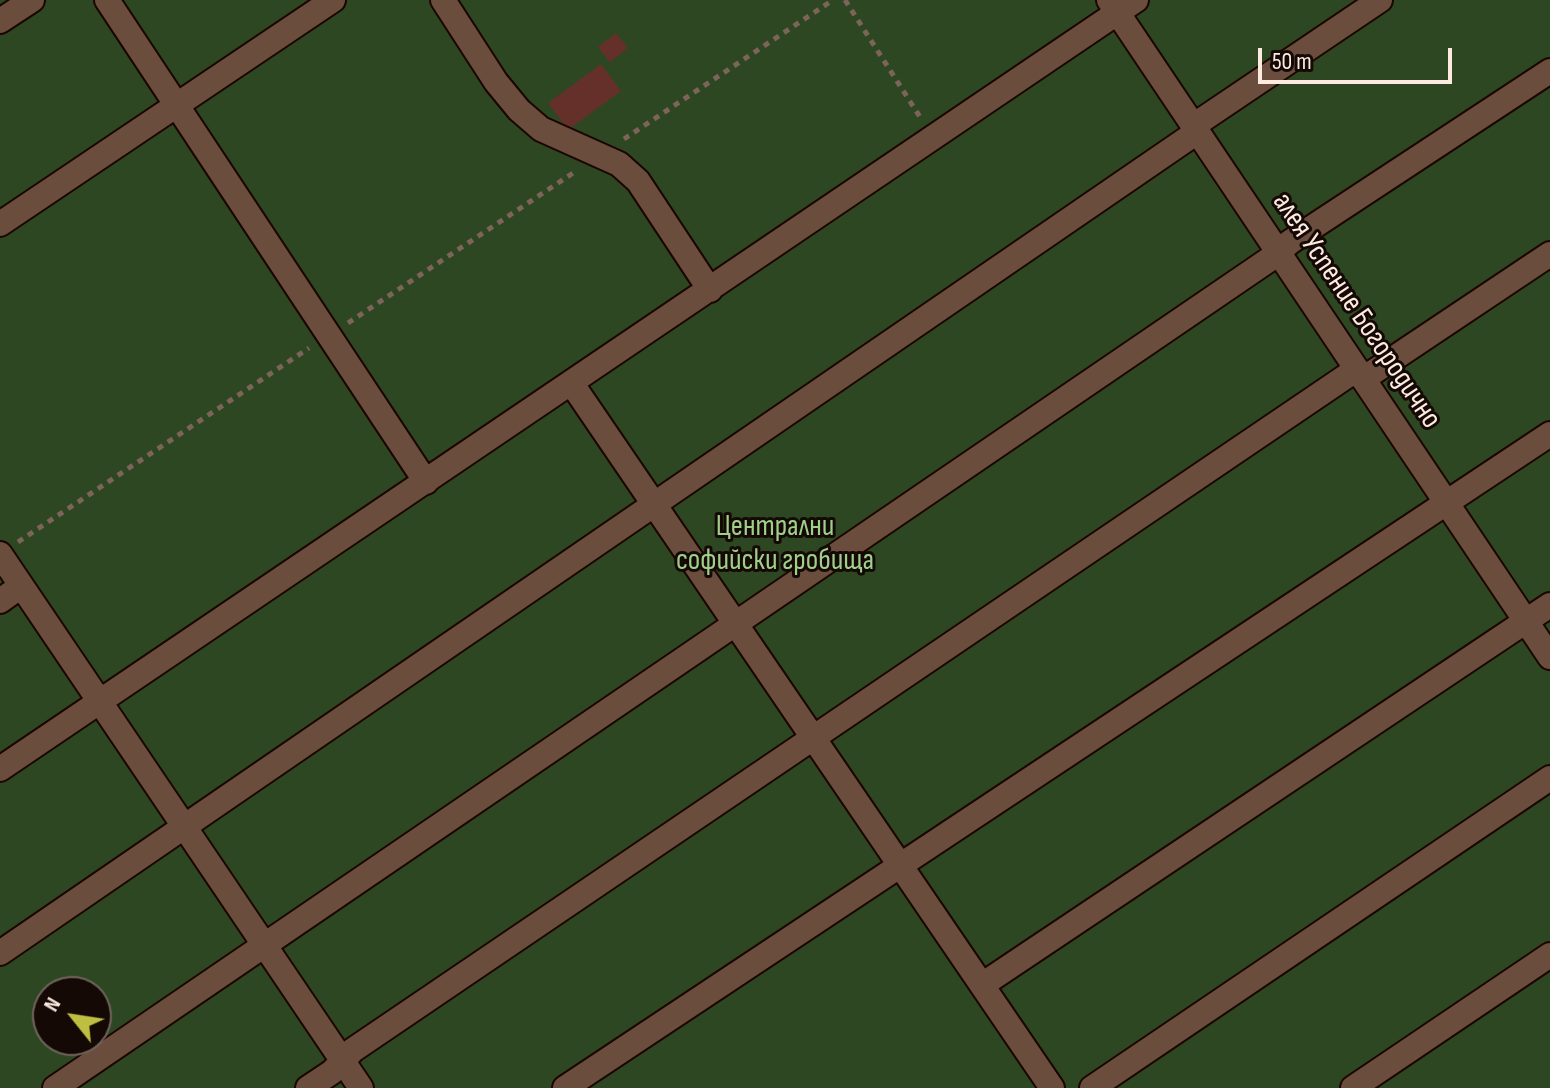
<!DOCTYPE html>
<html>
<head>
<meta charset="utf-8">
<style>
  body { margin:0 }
  #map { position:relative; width:1550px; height:1088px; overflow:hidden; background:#351b0d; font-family:"Sofia Sans Condensed",sans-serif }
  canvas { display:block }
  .north { position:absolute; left:32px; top:976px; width:80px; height:80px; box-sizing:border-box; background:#140904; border:2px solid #71635c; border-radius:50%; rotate:300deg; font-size:22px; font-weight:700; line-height:32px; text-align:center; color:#fdeae1 }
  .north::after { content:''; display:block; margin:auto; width:28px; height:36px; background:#bebf42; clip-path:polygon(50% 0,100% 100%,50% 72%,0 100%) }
  .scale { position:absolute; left:1258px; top:48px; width:194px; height:36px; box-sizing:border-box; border:4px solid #fdeae1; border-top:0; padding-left:10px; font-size:24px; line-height:28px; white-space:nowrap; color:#fdeae1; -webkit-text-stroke:6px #140904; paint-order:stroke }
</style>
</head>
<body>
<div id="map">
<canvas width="1550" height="1088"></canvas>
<div class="north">N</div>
<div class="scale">50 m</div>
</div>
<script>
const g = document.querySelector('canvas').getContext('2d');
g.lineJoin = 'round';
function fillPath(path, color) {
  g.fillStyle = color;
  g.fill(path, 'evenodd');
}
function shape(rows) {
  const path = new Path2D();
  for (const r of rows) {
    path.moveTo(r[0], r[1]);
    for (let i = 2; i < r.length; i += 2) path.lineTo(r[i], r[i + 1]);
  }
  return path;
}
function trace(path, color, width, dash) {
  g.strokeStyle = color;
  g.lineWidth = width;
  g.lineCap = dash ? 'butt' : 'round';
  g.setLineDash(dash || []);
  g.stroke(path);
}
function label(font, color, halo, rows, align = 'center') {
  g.font = font + ' "Sofia Sans Condensed",sans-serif';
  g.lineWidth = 6;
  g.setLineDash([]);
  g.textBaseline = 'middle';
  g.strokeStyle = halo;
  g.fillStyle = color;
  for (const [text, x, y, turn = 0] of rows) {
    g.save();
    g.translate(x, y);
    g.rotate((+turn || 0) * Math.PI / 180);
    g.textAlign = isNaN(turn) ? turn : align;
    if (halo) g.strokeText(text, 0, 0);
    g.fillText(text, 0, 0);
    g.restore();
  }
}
const green = shape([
  [0,0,1550,0,1550,1088,0,1088],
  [48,992,96,992,96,1040,48,1040]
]);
const building = shape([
  [616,33,628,48,610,62,598,47],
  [601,64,621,91,568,130,548,103]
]);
const path = shape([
  [845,0,920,117],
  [624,139,833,0],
  [348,323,576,171],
  [18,542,309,348]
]);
const minor = shape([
  [107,0,426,482],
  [443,0,496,82,519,110,541,129,619,164,638,181,710,290],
  [1109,0,1550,657],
  [0,21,32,0],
  [1193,126,1380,0],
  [0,224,333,0],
  [1363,379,1550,254],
  [572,384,1052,1088],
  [0,554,361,1088],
  [0,601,21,586],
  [0,769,1136,0],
  [0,953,1197,132],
  [982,985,1550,605],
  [55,1088,1270,259,1290,242,1550,71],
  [308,1088,332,1072,353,1050,1357,369],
  [565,1088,1550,434],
  [1092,1088,1550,778],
  [1353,1088,1550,955]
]);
const streetNames = [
  ["алея Успение Богородично",1356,311,56]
];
const parkNames = [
  ["Централни",775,527],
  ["софийски гробища",775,561]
];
fillPath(green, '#2d4722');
fillPath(building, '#65302a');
trace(minor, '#1b0500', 28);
trace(path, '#7c6458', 5, [6, 6]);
trace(minor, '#6b4d3e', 24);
label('30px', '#fdeae1', '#140904', streetNames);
label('30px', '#9fd08b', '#140904', parkNames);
</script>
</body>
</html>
